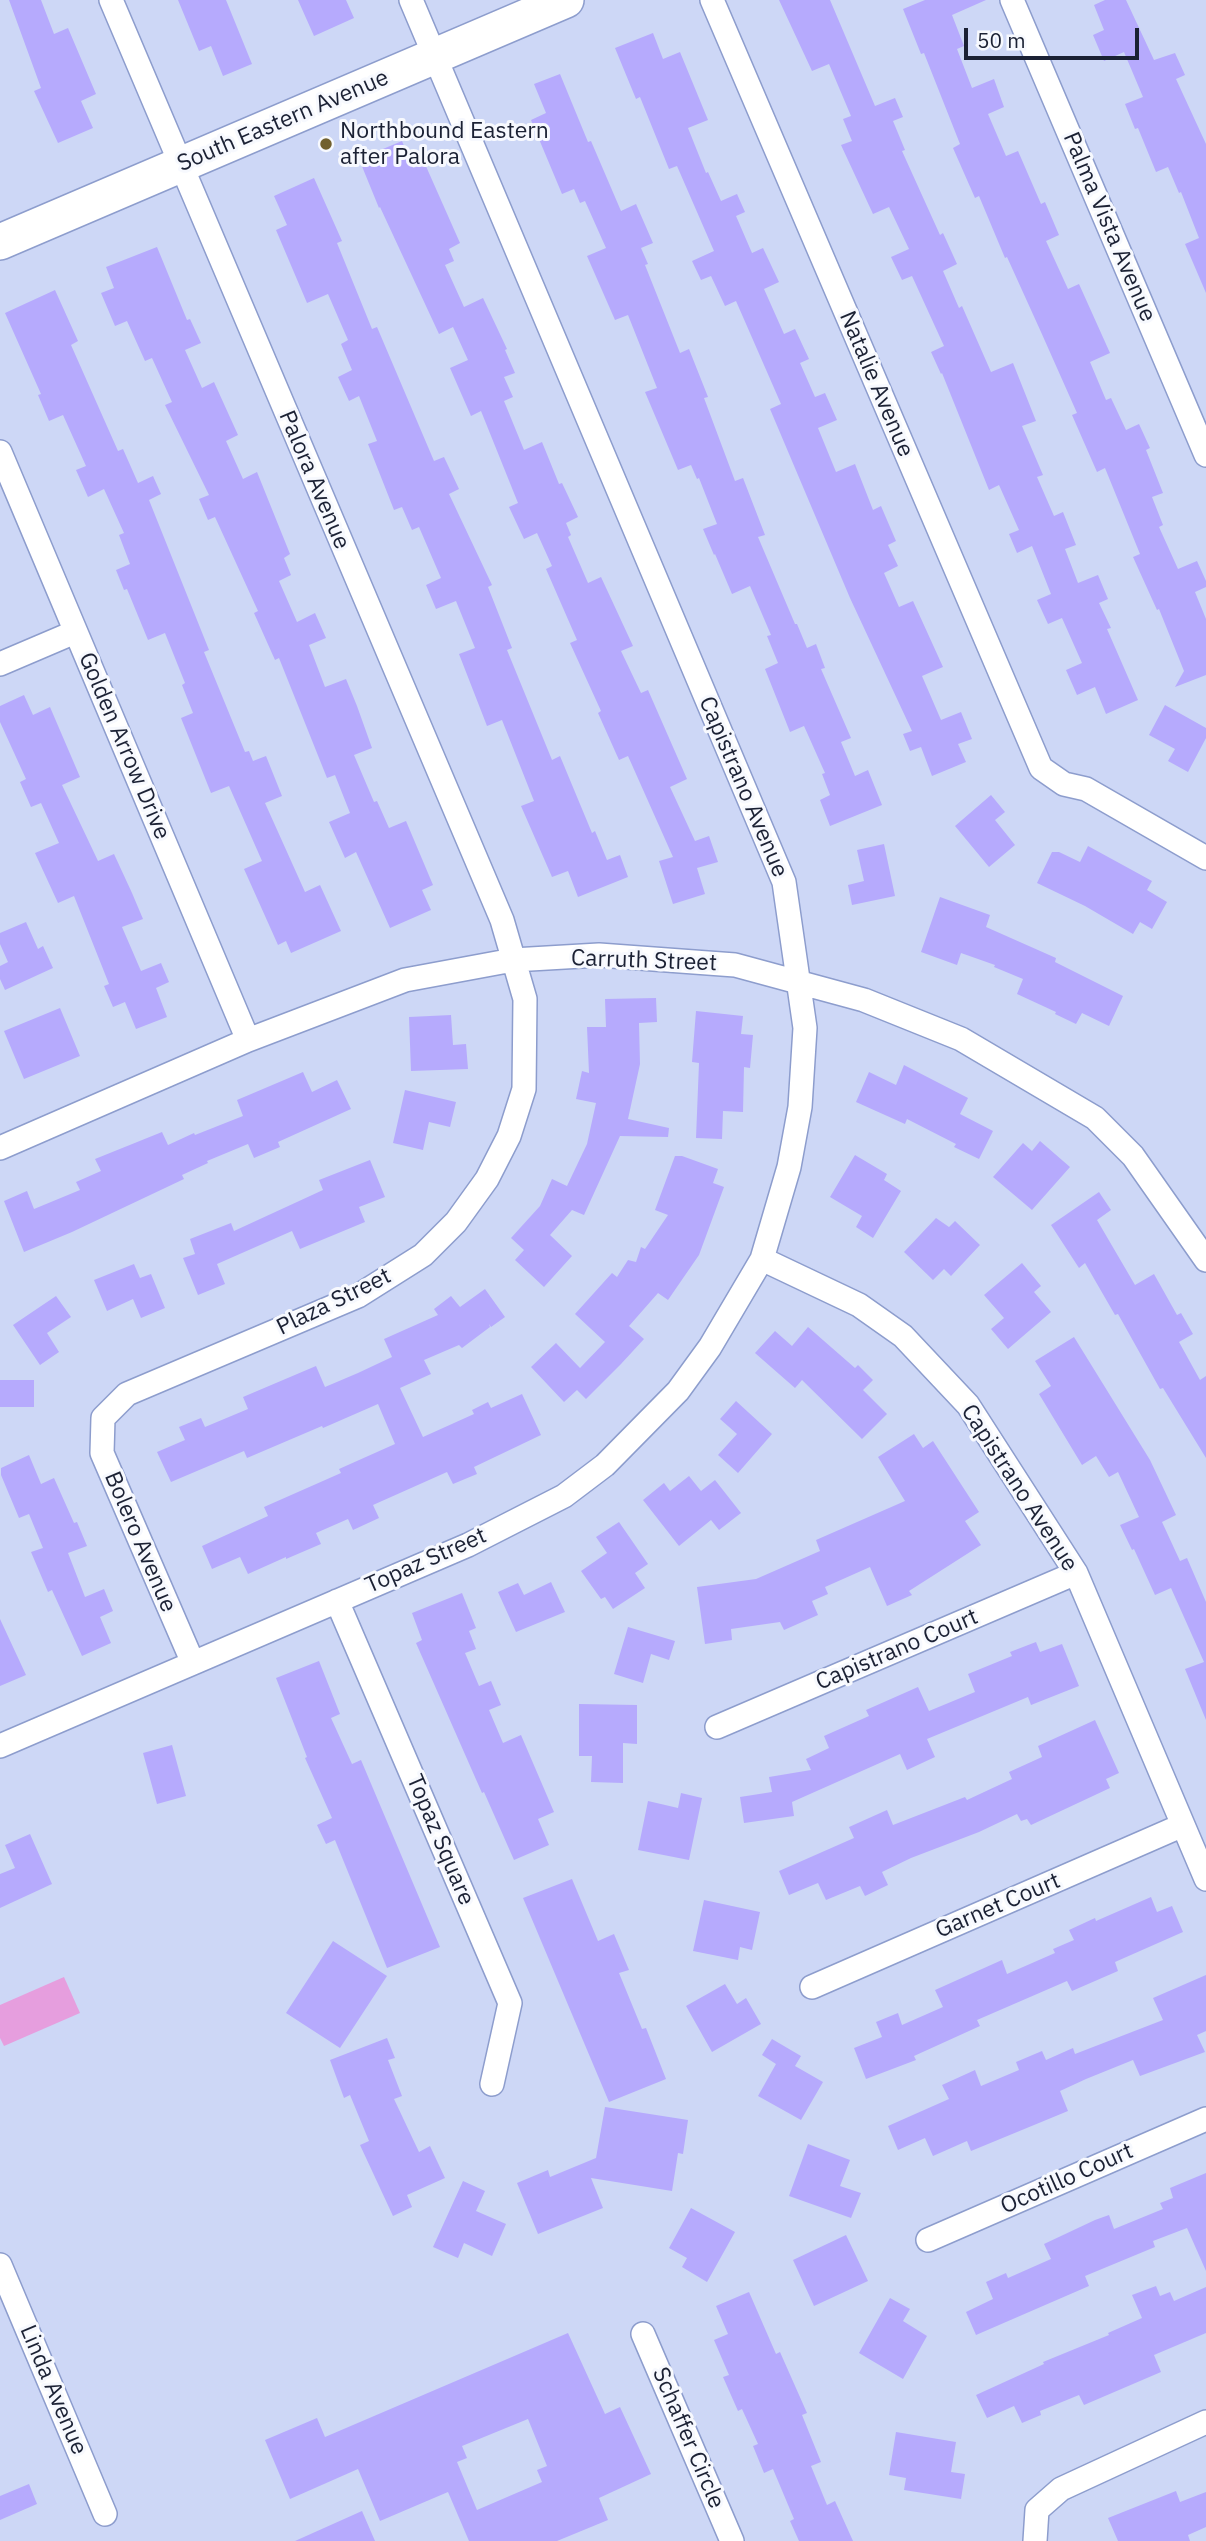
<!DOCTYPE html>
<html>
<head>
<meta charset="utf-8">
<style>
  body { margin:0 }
  #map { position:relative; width:1206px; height:2541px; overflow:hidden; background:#cdd7f6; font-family:"IBM Plex Sans",sans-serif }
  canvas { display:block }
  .scale { position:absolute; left:964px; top:28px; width:175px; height:32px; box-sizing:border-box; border:4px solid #1b2134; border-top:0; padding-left:9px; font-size:21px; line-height:24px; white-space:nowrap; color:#1b2134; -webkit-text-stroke:5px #f7f9fe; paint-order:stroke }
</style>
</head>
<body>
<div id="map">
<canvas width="1206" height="2541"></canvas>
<div class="scale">50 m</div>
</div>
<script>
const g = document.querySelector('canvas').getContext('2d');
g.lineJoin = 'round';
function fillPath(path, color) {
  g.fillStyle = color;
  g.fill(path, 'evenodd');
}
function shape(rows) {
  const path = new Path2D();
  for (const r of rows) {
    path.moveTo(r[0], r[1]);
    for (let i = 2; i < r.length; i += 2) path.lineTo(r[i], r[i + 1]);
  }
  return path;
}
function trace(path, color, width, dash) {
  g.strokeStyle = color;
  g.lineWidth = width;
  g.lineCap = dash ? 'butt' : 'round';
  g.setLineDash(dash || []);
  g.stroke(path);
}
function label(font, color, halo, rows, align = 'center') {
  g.font = font + ' "IBM Plex Sans",sans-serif';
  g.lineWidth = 6;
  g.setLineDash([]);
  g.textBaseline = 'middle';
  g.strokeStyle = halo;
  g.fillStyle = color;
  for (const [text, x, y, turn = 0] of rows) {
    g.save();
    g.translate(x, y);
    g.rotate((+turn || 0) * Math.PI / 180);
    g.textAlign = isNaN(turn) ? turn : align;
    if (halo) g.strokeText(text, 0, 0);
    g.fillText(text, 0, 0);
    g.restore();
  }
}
const green = shape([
  [64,1977,80,2013,4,2046,0,2038,0,2005]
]);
const building = shape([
  [9,0,41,0,54,34,68,28,96,94,81,101,93,128,58,143,34,91,41,88],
  [178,0,226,0,252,64,223,76,211,46,199,51],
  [298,0,346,0,354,18,314,36],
  [779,0,830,0,875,106,895,98,903,117,893,121,905,150,902,151,940,235,943,233,957,264,943,271,959,308,962,306,991,372,1013,363,1036,421,1022,426,1043,475,1037,477,1054,516,1063,512,1076,545,1065,549,1078,583,1098,575,1108,599,1099,603,1111,628,1107,629,1138,700,1106,714,1095,687,1077,695,1066,670,1082,663,1062,618,1048,624,1037,600,1051,594,1032,546,1017,553,1009,534,1019,530,999,485,989,490,942,373,941,374,931,352,944,346,912,276,902,280,891,257,909,249,889,207,873,214,841,145,852,141,843,119,851,116,829,64,812,71],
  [925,0,986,0,952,15,964,46,957,49,972,88,994,79,1004,107,988,114,1006,156,1018,151,1041,204,1045,202,1059,235,1046,241,1068,289,1079,284,1110,353,1090,362,1106,400,1111,398,1126,430,1139,424,1150,448,1146,450,1163,493,1152,497,1163,525,1159,527,1178,569,1197,561,1206,581,1206,587,1195,592,1206,619,1206,675,1175,687,1184,671,1159,609,1157,610,1133,557,1140,554,1105,468,1097,472,1072,415,1077,413,1041,332,1007,257,1005,258,979,196,975,198,953,148,960,144,924,53,921,54,903,9],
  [1105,0,1126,0,1154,60,1175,53,1185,75,1176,79,1206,144,1206,293,1185,244,1199,238,1181,192,1179,193,1168,167,1156,172,1138,128,1135,129,1125,104,1143,97,1124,52,1104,61,1093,35,1104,30,1094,5],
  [653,33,663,59,680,52,708,120,688,128,706,173,708,172,721,201,737,194,745,212,736,216,752,253,763,248,779,282,764,289,784,334,795,329,809,359,800,363,815,397,825,393,837,420,818,428,836,472,855,464,873,510,881,506,896,541,888,545,898,566,884,573,899,607,913,601,943,667,922,676,941,720,961,712,972,739,958,744,966,762,932,776,921,747,910,751,903,734,912,731,850,598,770,409,781,404,736,301,725,306,711,276,701,280,692,261,714,251,677,166,669,169,640,97,636,99,615,48],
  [560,74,588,142,591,141,621,211,636,204,653,243,641,248,648,264,645,265,680,353,689,349,708,397,704,398,735,481,743,478,765,535,758,537,795,624,797,624,807,648,816,644,825,668,821,669,851,738,841,742,855,776,868,770,882,805,830,826,820,800,830,795,822,774,825,773,804,726,790,732,765,669,778,663,767,636,771,635,750,586,732,594,715,554,714,555,703,529,717,524,699,478,697,479,691,465,678,470,645,392,657,388,628,315,615,320,587,256,606,248,585,201,580,203,574,189,562,194,531,120,546,113,534,84],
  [402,141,413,168,425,164,460,243,449,249,454,261,445,265,464,307,483,298,507,349,505,350,515,373,504,377,513,397,504,401,524,450,542,442,559,484,562,483,578,517,566,523,571,535,568,537,588,583,601,577,633,646,621,651,641,693,648,690,687,779,670,787,695,841,709,836,718,862,697,868,705,894,673,904,659,861,673,857,628,756,619,760,598,713,601,711,570,643,577,640,546,569,552,566,537,533,524,539,509,507,518,503,481,411,471,416,450,368,468,360,453,327,439,334,380,207,379,208,359,159],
  [314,178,342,241,337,243,372,329,377,327,434,461,444,457,459,489,449,494,492,585,488,587,512,648,507,650,552,760,560,756,592,833,595,831,607,860,620,855,628,877,578,897,568,871,552,877,521,806,534,801,502,720,487,726,459,654,475,648,456,601,436,609,426,585,441,578,419,527,412,530,402,507,394,510,368,444,377,441,359,396,349,401,338,377,352,370,341,344,348,340,328,294,307,303,276,230,287,225,274,196],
  [157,247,187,320,190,319,201,343,185,350,202,388,214,382,238,435,226,441,243,479,257,472,290,554,284,558,291,575,279,581,297,622,315,613,326,638,309,645,325,687,346,679,357,706,372,748,354,755,374,802,377,801,389,828,406,821,433,885,422,890,431,910,390,928,356,852,345,858,329,822,350,813,335,775,327,778,279,658,275,660,254,613,258,611,215,517,208,520,199,499,209,495,165,405,172,402,152,358,145,361,127,321,115,326,101,293,114,288,106,267],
  [55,290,78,341,71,345,118,451,123,449,138,483,153,476,161,494,149,500,209,650,204,652,245,752,249,751,253,761,266,756,282,796,265,803,305,892,320,885,341,931,291,953,286,941,278,945,244,869,262,861,229,786,211,793,181,718,193,713,182,685,185,683,165,633,148,640,127,589,124,590,116,570,130,564,119,535,124,533,104,489,88,497,76,470,86,466,63,415,49,421,38,395,41,394,5,313],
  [24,695,33,715,50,707,80,777,62,785,98,861,114,854,132,893,143,919,122,927,141,971,161,963,169,982,156,988,167,1017,136,1029,125,1002,113,1007,104,986,109,984,74,896,58,903,35,853,59,843,41,803,31,807,20,782,26,779,0,722,0,706],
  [1165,705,1206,728,1206,738,1188,772,1168,761,1175,749,1149,735],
  [991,795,1005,812,995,820,1015,845,989,867,955,826],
  [884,844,895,896,852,905,848,885,864,881,857,850],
  [1088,846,1152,881,1147,890,1167,902,1152,929,1140,922,1133,934,1085,906,1037,883,1052,852,1059,852,1080,862],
  [940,897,990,915,986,927,1056,958,1055,962,1123,996,1109,1026,1082,1013,1076,1024,1055,1014,1056,1012,1017,994,1023,979,994,967,995,965,961,953,957,965,921,952],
  [26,922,38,949,43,946,53,968,5,990,0,979,0,966,8,962,0,944,0,933],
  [656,998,657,1022,639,1023,640,1064,628,1119,669,1128,668,1137,620,1136,584,1215,572,1210,550,1235,572,1256,544,1287,515,1260,524,1250,511,1238,540,1206,552,1179,567,1186,587,1144,596,1103,576,1099,582,1071,589,1073,587,1027,606,1027,605,999],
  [60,1008,80,1056,24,1079,4,1031],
  [696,1011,743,1016,741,1034,753,1035,750,1068,744,1067,743,1112,723,1111,722,1139,696,1138,699,1063,692,1062],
  [451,1015,453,1045,466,1044,468,1069,411,1071,409,1017],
  [904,1065,968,1098,960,1114,993,1131,979,1159,954,1147,956,1144,907,1119,905,1124,856,1102,869,1072,896,1085],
  [303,1072,312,1092,337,1080,351,1109,278,1142,280,1147,254,1158,248,1144,207,1161,208,1163,182,1175,184,1179,72,1232,24,1252,4,1201,27,1191,34,1209,80,1190,76,1182,101,1171,95,1159,162,1132,168,1145,194,1133,195,1135,243,1116,237,1100],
  [405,1090,456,1102,450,1127,429,1122,423,1150,393,1143],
  [1040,1141,1070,1167,1032,1210,993,1177,1023,1143,1032,1151],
  [855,1155,887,1174,884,1180,901,1191,873,1238,856,1227,862,1216,830,1197],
  [675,1156,682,1156,718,1169,713,1183,724,1187,699,1255,668,1300,658,1293,629,1326,644,1339,621,1364,586,1399,577,1390,564,1402,531,1367,556,1343,580,1368,605,1342,575,1314,612,1273,617,1277,628,1260,636,1262,641,1247,645,1249,668,1215,655,1210],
  [370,1160,385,1197,359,1207,365,1222,300,1249,292,1231,217,1264,225,1284,198,1295,183,1258,195,1254,190,1239,231,1223,234,1231,323,1190,319,1180],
  [1099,1192,1111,1210,1097,1220,1135,1285,1154,1274,1177,1315,1181,1313,1193,1334,1179,1342,1200,1380,1206,1376,1206,1458,1163,1388,1160,1389,1118,1314,1115,1315,1085,1263,1079,1268,1051,1225],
  [936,1218,949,1227,955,1221,980,1245,951,1276,944,1269,933,1280,904,1252],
  [1022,1263,1041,1286,1034,1292,1051,1312,1008,1349,991,1329,1004,1318,984,1295],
  [134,1264,140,1278,151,1274,165,1308,141,1318,133,1299,107,1311,94,1280],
  [485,1289,505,1317,491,1327,489,1324,490,1327,462,1348,459,1345,424,1360,431,1374,400,1388,423,1437,474,1414,472,1410,488,1402,491,1408,522,1394,541,1435,474,1467,477,1474,453,1484,447,1472,373,1505,379,1518,353,1530,348,1519,316,1533,321,1544,286,1559,286,1557,248,1574,240,1557,212,1569,202,1546,268,1516,264,1507,341,1473,339,1469,395,1444,378,1404,323,1428,322,1426,247,1458,244,1451,171,1482,157,1452,185,1440,179,1427,201,1418,205,1427,248,1409,243,1397,316,1366,325,1387,358,1373,392,1357,384,1339,438,1315,434,1309,451,1296,460,1307],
  [56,1296,71,1317,47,1333,59,1352,40,1365,13,1325],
  [808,1327,855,1368,858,1365,873,1380,863,1390,887,1414,862,1439,802,1380,795,1388,755,1353,775,1331,792,1346],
  [1074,1337,1150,1460,1176,1515,1162,1522,1180,1561,1187,1558,1206,1602,1206,1720,1185,1669,1204,1662,1171,1588,1155,1595,1134,1549,1132,1550,1120,1525,1139,1517,1118,1472,1109,1477,1096,1456,1082,1465,1039,1394,1051,1386,1035,1361],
  [0,1380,34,1380,34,1407,0,1407],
  [736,1401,772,1434,738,1473,718,1455,737,1434,720,1419],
  [914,1434,923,1448,933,1441,979,1512,965,1521,981,1545,909,1591,912,1595,887,1606,870,1567,825,1587,828,1594,812,1601,818,1615,784,1630,780,1622,731,1629,732,1640,705,1644,697,1587,756,1579,820,1551,816,1540,905,1501,878,1457],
  [29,1455,41,1484,54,1478,74,1523,77,1522,87,1546,68,1553,85,1597,104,1589,113,1611,100,1617,111,1643,82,1656,52,1590,48,1592,31,1552,43,1548,29,1514,19,1518,1,1475,1,1468],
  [689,1476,701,1491,715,1480,741,1513,719,1530,711,1520,679,1546,643,1500,664,1483,670,1491],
  [619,1522,648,1564,635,1573,645,1588,613,1609,605,1597,601,1599,581,1571,607,1553,596,1537],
  [551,1582,565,1612,516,1632,498,1592,518,1583,524,1595],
  [462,1593,476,1628,469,1631,476,1649,465,1653,479,1686,491,1681,501,1705,489,1710,503,1743,521,1735,554,1812,538,1819,549,1845,514,1860,484,1792,482,1793,416,1643,422,1640,412,1613],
  [0,1619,26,1675,0,1686],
  [628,1627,675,1641,669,1660,651,1654,643,1683,614,1674],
  [1036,1642,1040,1652,1062,1644,1079,1686,1031,1705,1028,1697,927,1739,935,1757,907,1770,900,1754,792,1802,794,1816,744,1823,740,1797,772,1792,769,1777,811,1770,806,1759,829,1748,824,1736,869,1716,866,1710,918,1687,929,1711,975,1692,968,1674,1012,1656,1010,1652],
  [319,1661,340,1714,331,1718,352,1764,361,1760,440,1947,387,1968,335,1840,326,1844,317,1825,332,1818,305,1758,307,1757,276,1678],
  [579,1704,637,1705,637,1744,623,1743,623,1783,591,1782,592,1756,579,1756],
  [1095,1720,1119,1773,1106,1779,1110,1788,1031,1825,1027,1819,1021,1821,1017,1814,979,1832,911,1858,882,1872,888,1885,865,1896,860,1886,826,1900,818,1883,789,1895,779,1871,854,1838,849,1827,887,1810,893,1825,965,1797,967,1800,1012,1779,1009,1772,1042,1757,1038,1746],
  [172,1745,186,1796,157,1804,143,1753],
  [681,1793,702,1798,689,1860,638,1850,648,1801,678,1808],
  [30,1834,52,1884,0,1908,0,1874,15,1868,5,1845],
  [572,1879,598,1941,614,1934,629,1970,619,1973,642,2029,646,2028,666,2079,609,2102,523,1898],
  [1151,1897,1157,1912,1172,1906,1183,1932,1115,1962,1118,1971,1072,1991,1067,1981,977,2020,980,2026,914,2056,916,2060,866,2079,854,2048,882,2037,876,2022,898,2013,902,2025,943,2007,935,1990,1002,1960,1007,1974,1055,1953,1053,1949,1074,1940,1069,1930,1095,1918,1096,1921],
  [704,1900,760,1912,752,1950,740,1947,738,1960,693,1951],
  [333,1941,387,1976,340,2048,286,2013],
  [1206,1975,1206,2031,1197,2035,1205,2052,1140,2076,1133,2060,1086,2079,1060,2091,1068,2111,971,2151,967,2141,933,2156,925,2138,898,2150,888,2126,949,2099,942,2085,975,2070,981,2086,1019,2070,1016,2062,1042,2051,1046,2060,1073,2048,1075,2054,1163,2020,1153,1998],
  [725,1984,737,2004,746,1998,761,2024,712,2052,686,2006],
  [387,2038,395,2058,388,2060,402,2096,394,2099,419,2152,430,2146,445,2178,407,2195,412,2207,393,2216,360,2145,369,2141,350,2095,344,2098,330,2060],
  [772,2039,801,2056,795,2066,823,2082,801,2120,758,2096,776,2064,762,2055],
  [605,2107,688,2120,683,2154,678,2153,672,2191,591,2178,603,2208,538,2234,517,2183,548,2170,550,2177,596,2158],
  [808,2144,850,2160,840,2186,861,2193,851,2218,789,2196],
  [1206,2173,1206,2271,1187,2228,1153,2241,1155,2247,1085,2276,1089,2286,976,2335,966,2312,993,2299,986,2282,1006,2273,1008,2278,1051,2259,1044,2244,1095,2220,1109,2215,1114,2229,1163,2209,1160,2203,1173,2198,1170,2188],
  [463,2181,485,2191,476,2211,506,2224,492,2256,464,2243,458,2258,433,2247],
  [691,2208,735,2232,707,2282,682,2267,687,2258,669,2248],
  [846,2235,868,2281,814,2306,793,2260],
  [1156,2286,1160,2296,1170,2292,1174,2301,1206,2287,1206,2333,1154,2355,1161,2372,1084,2405,1079,2395,1040,2411,1041,2415,1022,2423,1014,2406,987,2418,976,2395,1044,2364,1043,2362,1109,2335,1108,2333,1142,2318,1132,2295],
  [749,2292,776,2354,780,2352,807,2413,802,2415,821,2462,811,2466,827,2505,835,2501,853,2541,799,2541,790,2521,794,2519,773,2469,764,2473,753,2446,758,2444,742,2409,738,2411,723,2377,729,2375,714,2340,728,2334,716,2306],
  [890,2298,910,2309,903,2321,927,2336,903,2379,859,2353],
  [568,2333,605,2414,620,2407,651,2474,599,2498,608,2520,557,2541,469,2541,448,2492,380,2521,358,2469,290,2499,265,2440,317,2418,325,2437],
  [528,2419,547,2466,537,2470,542,2482,477,2510,457,2462,467,2458,462,2446],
  [896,2432,956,2442,951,2472,965,2474,961,2499,904,2490,906,2478,889,2475],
  [29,2484,37,2504,0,2520,0,2496],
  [1176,2491,1180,2502,1206,2492,1206,2527,1188,2535,1190,2541,1118,2541,1108,2518],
  [362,2511,375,2541,295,2541]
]);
const minor = shape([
  [111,0,502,920,525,999,524,1089,509,1136,487,1179,456,1222,423,1255,358,1296,127,1394,103,1418,102,1453,193,1663],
  [712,0,1041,768,1064,784,1086,789,1206,858],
  [1012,0,1206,455],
  [0,452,248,1040],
  [0,664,75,632],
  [0,1148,248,1040,405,980,513,960,599,955,735,965,864,1000,961,1039,1095,1118,1133,1156,1206,1260],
  [762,1259,859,1305,903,1336,968,1405,1076,1573,1206,1879],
  [337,1601,510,2003,492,2084],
  [717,1727,1076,1573],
  [0,1746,468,1545,564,1496,605,1465,678,1391,710,1347,762,1259,789,1167,800,1107,805,1028,784,882,411,0],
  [812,1987,1183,1825],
  [928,2240,1206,2119],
  [0,2265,105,2514],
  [643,2334,732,2541],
  [1035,2541,1037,2510,1061,2489,1206,2422]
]);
const primary = shape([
  [0,242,566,0]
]);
const markers = [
  [326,144,7,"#71602e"]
];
const streetNames = [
  ["South Eastern Avenue",283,121,-23],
  ["Palma Vista Avenue",1109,227,67],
  ["Natalie Avenue",876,384,67],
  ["Palora Avenue",314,480,67],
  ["Golden Arrow Drive",124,746,67],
  ["Capistrano Avenue",743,787,67],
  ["Carruth Street",644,961,2],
  ["Plaza Street",334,1302,-26],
  ["Capistrano Avenue",1019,1488,57],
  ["Bolero Avenue",140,1542,67],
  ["Topaz Street",426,1561,-24],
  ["Capistrano Court",897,1650,-23],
  ["Topaz Square",440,1840,67],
  ["Garnet Court",998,1906,-23],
  ["Ocotillo Court",1067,2179,-24],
  ["Linda Avenue",53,2390,67],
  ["Schaffer Circle",688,2438,67]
];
const poiNames = [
  ["Northbound Eastern",340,131],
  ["after Palora",340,157]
];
fillPath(green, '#e69ede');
fillPath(building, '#b6aafd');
trace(minor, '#8d9dcd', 26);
trace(primary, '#8d9dcd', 38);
trace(minor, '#fff', 23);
trace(primary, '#fff', 35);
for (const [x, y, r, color] of markers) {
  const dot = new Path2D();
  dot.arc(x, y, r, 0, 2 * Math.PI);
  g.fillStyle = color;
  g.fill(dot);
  trace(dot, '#f7f9fe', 2.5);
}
label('23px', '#1b2134', '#f7f9fe', streetNames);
label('23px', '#1b2134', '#f7f9fe', poiNames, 'left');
</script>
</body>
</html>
